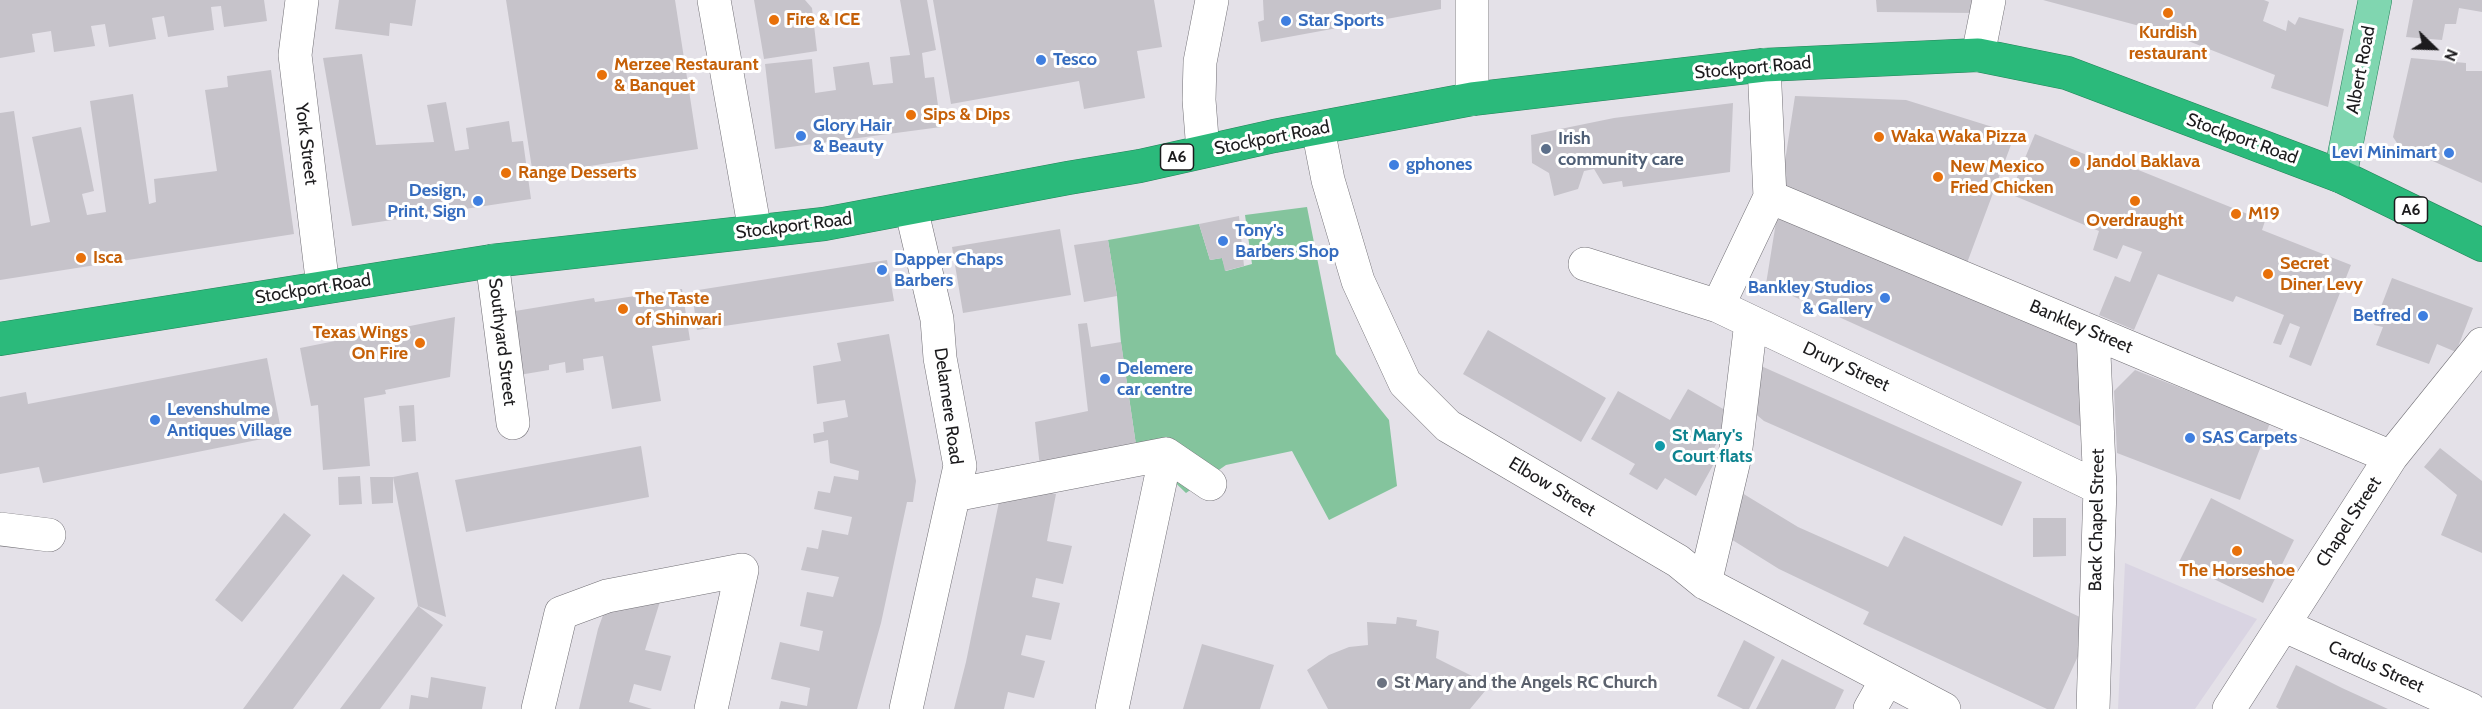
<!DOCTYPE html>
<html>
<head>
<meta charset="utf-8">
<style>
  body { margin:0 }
  #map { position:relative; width:2482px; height:709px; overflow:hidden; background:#e4e1e8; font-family:Cabin,sans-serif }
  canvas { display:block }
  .north { position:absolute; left:2404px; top:18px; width:60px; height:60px; -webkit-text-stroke:4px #fff; paint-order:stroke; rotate:113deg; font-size:16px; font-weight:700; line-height:24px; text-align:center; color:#1c1b1d }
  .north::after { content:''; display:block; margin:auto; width:21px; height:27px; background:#1c1b1d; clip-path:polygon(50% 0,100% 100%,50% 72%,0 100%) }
</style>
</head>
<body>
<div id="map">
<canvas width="2482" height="709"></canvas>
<div class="north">N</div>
</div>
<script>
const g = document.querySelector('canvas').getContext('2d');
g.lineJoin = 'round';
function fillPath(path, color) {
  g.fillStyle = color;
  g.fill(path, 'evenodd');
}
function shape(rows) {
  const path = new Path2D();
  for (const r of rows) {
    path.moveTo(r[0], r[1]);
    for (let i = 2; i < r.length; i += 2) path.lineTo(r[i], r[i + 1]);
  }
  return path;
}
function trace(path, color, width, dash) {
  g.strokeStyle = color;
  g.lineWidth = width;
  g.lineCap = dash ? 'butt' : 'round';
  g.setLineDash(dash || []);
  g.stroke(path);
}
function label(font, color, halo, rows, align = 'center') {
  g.font = font + ' Cabin,sans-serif';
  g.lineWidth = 6;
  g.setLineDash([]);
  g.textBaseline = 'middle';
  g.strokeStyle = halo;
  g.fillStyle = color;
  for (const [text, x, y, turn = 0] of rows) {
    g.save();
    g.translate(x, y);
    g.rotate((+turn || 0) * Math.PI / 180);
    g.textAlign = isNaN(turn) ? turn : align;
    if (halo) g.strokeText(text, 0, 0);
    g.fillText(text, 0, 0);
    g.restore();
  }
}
const built = shape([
  [2125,563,2257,619,2195,709,2118,709]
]);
const green = shape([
  [1307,207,1336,354,1389,420,1397,486,1329,520,1292,451,1226,465,1186,493,1136,445,1121,343,1117,296,1108,240,1199,224,1210,260,1222,258,1226,271,1252,264,1245,215]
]);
const building = shape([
  [0,0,264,0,267,21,224,27,221,6,211,7,214,30,168,37,164,16,152,18,156,39,109,47,105,24,91,26,95,46,54,52,51,31,32,34,35,52,0,58],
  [339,0,416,0,412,26,390,23,389,36,335,29],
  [506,0,675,0,698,149,533,175],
  [754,0,805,0,812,8,817,51,764,59],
  [900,0,927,0,936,50,922,53,925,78,934,77,941,127,775,149,765,64,812,59,815,93,836,90,833,67,869,62,873,85,893,83,890,57,910,55],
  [933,0,1154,0,1162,47,1137,51,1145,98,1084,109,1079,81,951,104],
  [1263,0,1441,0,1441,9,1261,42,1258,22,1264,20],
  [1876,0,1978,0,1975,13,1877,12],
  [2043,0,2264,0,2269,2,2263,21,2286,31,2288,20,2295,25,2299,17,2344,29,2328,107,2271,88,2275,75,2173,35],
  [2413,0,2482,0,2482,12,2459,8,2456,24,2445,24,2442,40,2406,37],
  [362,54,376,145,434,142,427,105,446,102,455,151,469,149,466,128,509,121,512,142,523,141,531,199,352,226,323,58],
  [2411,58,2466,63,2466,71,2482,71,2482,183,2399,146,2393,137],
  [271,70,294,234,0,280,0,113,14,111,31,226,50,222,32,137,81,127,94,191,82,194,87,215,106,212,90,101,133,94,149,204,156,202,154,179,217,171,205,90,228,87,227,76],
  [1795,96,1906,100,2015,134,1967,263,1781,187],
  [1733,103,1730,172,1623,187,1622,181,1603,184,1594,169,1584,171,1578,189,1554,196,1549,173,1532,163,1531,135,1614,118],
  [2035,134,2124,170,2126,165,2265,221,2262,230,2351,265,2311,366,2289,357,2300,327,2290,323,2281,345,2273,343,2284,315,2236,296,2233,302,2158,274,2134,330,2099,315,2115,276,2130,282,2142,252,2123,245,2117,259,2093,250,2099,231,2010,194],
  [1239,216,1244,266,1225,271,1222,258,1210,260,1199,224],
  [1777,216,2079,342,2084,428,1766,284],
  [1060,229,1071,295,963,313,952,247],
  [1108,240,1117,296,1084,302,1074,245],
  [887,260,894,301,697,330,692,291],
  [2392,278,2473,308,2456,352,2437,344,2429,364,2376,345,2383,327,2374,325],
  [682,289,690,340,652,346,661,401,612,409,603,356,583,359,584,370,566,373,565,362,549,365,549,370,513,376,503,313,594,298,595,302],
  [455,317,450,377,385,390,386,394,364,398,370,466,323,470,318,405,311,406,300,348],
  [1087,323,1091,347,1121,342,1136,445,1040,467,1035,422,1088,411,1078,324],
  [1488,330,1606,398,1581,442,1463,374],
  [889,334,916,481,913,502,907,502,881,623,857,709,779,709,781,701,807,706,810,688,771,679,780,642,819,651,823,631,800,626,807,592,833,597,839,577,801,570,807,547,818,549,822,530,848,535,852,517,814,509,818,491,830,493,834,476,858,480,859,471,830,463,828,440,814,443,813,434,824,432,823,422,848,417,845,400,817,404,813,366,841,361,837,343],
  [267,358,282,435,43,483,39,467,0,474,0,397,26,392,28,404],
  [1761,366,2022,482,2002,526,1764,421,1752,411],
  [2135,370,2270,423,2240,500,2117,453,2114,391],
  [1688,389,1732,414,1711,454,1717,458,1696,496,1665,478,1657,490,1629,474,1635,464,1591,439,1618,391,1670,420],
  [414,405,416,441,402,442,399,406],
  [641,446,649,497,466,532,455,480],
  [2440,448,2482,481,2482,553,2441,535,2457,495,2424,467],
  [418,472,446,617,418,606,393,477],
  [360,476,362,504,339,505,338,477],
  [370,477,393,477,393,503,372,504],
  [1032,489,1056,494,1047,541,1072,546,1063,584,1036,578,1032,597,1060,603,1051,640,1026,635,1021,655,1045,661,1034,698,1008,692,1004,709,954,709,966,662,1001,492],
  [1742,493,1798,527,1888,567,1904,536,2093,623,2054,709,2047,709,1863,624,1869,612,1779,569,1726,536],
  [2211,498,2294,540,2263,603,2179,562],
  [284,513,311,535,242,622,215,600],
  [2033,518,2066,518,2066,556,2033,557],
  [343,574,375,598,293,709,243,709],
  [662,595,645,650,671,656,661,691,634,684,629,702,652,709,579,709,598,629,607,604],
  [418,606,443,625,380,709,340,709],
  [1397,617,1417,620,1416,626,1439,631,1436,658,1490,685,1470,709,1328,709,1307,670,1329,655,1349,647,1368,645,1367,622,1396,624],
  [1744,640,1775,657,1749,709,1743,709,1717,696],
  [1202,644,1274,665,1260,709,1183,709],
  [1782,659,1844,690,1835,709,1756,709],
  [2296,665,2342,688,2388,709,2279,709,2276,707],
  [431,677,486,687,482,709,409,709,411,695,428,698]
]);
const minor = shape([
  [302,0,295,55,323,287],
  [714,0,755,231],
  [1978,55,1989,0],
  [1472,99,1472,0],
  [1318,129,1328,180,1358,281,1405,383,1448,426,1678,561,1705,583,1944,709],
  [1203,151,1199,100,1200,62,1212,0],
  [1770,197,2391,457],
  [492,261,513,423],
  [1585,264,1718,306,2100,488],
  [1718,306,1770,197,1764,65],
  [954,495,1166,454,1210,484],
  [0,529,49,535],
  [1705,583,1735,456,1751,322],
  [2283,625,2470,709],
  [538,709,561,613,607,596,742,570,711,709],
  [906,709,960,466,940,358,937,319,911,208],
  [1112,709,1166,454],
  [1870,709,1887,679],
  [2093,709,2100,488,2093,332],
  [2229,709,2391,457,2482,344]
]);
const major = shape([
  [2340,176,2375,0]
]);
const highway = shape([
  [0,339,492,261,824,224,1068,178,1140,166,1274,136,1472,99,1764,65,1978,55,2067,73,2340,176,2482,245]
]);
const markers = [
  [2168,13,6,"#e8710a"],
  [774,20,6,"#e8710a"],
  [1286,21,6,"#3f7fe0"],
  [1041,60,6,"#3f7fe0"],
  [602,75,6,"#e8710a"],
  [911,115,6,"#e8710a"],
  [801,136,6,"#3f7fe0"],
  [1879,137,6,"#e8710a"],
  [1546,149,6,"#5c6f8a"],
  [2449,153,6,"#3f7fe0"],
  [2075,162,6,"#e8710a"],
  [1394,165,6,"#3f7fe0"],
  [506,173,6,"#e8710a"],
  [1938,177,6,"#e8710a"],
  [478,201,6,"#3f7fe0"],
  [2135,201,6,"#e8710a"],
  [2236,214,6,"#e8710a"],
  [1223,241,6,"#3f7fe0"],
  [81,258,6,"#e8710a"],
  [882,270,6,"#3f7fe0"],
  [2268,274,6,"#e8710a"],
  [1885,298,6,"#3f7fe0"],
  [623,309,6,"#e8710a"],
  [2423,316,6,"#3f7fe0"],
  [420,343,6,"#e8710a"],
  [1105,379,6,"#3f7fe0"],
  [155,420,6,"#3f7fe0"],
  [2190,438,6,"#3f7fe0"],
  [1660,446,6,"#0f9aa8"],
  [2237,551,6,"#e8710a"],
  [1382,683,6,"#6b7280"]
];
const shields = [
  [1177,157,33],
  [2411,210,33]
];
const shieldNames = [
  ["A6",1177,157],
  ["A6",2411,210]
];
const foodNames = [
  ["Fire & ICE",786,20],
  ["Kurdish",2168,33,"center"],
  ["restaurant",2168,54,"center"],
  ["Merzee Restaurant",614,65],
  ["& Banquet",614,86],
  ["Sips & Dips",923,115],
  ["Waka Waka Pizza",1891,137],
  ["Jandol Baklava",2087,162],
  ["New Mexico",1950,167],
  ["Fried Chicken",1950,188],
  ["Range Desserts",518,173],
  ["M19",2248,214],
  ["Overdraught",2135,221,"center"],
  ["Isca",93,258],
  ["Secret",2280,264],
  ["Diner Levy",2280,285],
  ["The Taste",635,299],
  ["of Shinwari",635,320],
  ["Texas Wings",408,333,"right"],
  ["On Fire",408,354,"right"],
  ["The Horseshoe",2237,571,"center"]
];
const shopNames = [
  ["Star Sports",1298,21],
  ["Tesco",1053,60],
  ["Glory Hair",813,126],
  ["& Beauty",813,147],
  ["Levi Minimart",2437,153,"right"],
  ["gphones",1406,165],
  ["Design,",466,191,"right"],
  ["Print, Sign",466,212,"right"],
  ["Tony's",1235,231],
  ["Barbers Shop",1235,252],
  ["Dapper Chaps",894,260],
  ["Barbers",894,281],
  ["Bankley Studios",1873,288,"right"],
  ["& Gallery",1873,309,"right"],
  ["Betfred",2411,316,"right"],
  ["Delemere",1117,369],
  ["car centre",1117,390],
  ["Levenshulme",167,410],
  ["Antiques Village",167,431],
  ["SAS Carpets",2202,438]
];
const streetNames = [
  ["Stockport Road",1753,68,-5],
  ["Albert Road",2361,70,-79],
  ["Stockport Road",1272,138,-11],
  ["Stockport Road",2242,139,20],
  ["York Street",306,144,83],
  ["Stockport Road",794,226,-7],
  ["Stockport Road",313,289,-9],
  ["Bankley Street",2081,327,23],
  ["Southyard Street",502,342,83],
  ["Drury Street",1846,367,25],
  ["Delamere Road",948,406,82],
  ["Elbow Street",1552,487,31],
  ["Back Chapel Street",2097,520,-89],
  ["Chapel Street",2349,522,-57],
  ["Cardus Street",2376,667,24]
];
const serviceNames = [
  ["Irish",1558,139],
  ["community care",1558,160]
];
const cultureNames = [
  ["St Mary's",1672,436],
  ["Court flats",1672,457]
];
const worshipNames = [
  ["St Mary and the Angels RC Church",1394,683]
];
fillPath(built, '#d9d4e2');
fillPath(green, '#84c49d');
fillPath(building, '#c6c3ca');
trace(minor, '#727076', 34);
trace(major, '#26825a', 34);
trace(highway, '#26825a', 34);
trace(minor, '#fff', 33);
trace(major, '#80d6b0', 33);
trace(highway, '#2bba7b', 33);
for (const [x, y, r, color] of markers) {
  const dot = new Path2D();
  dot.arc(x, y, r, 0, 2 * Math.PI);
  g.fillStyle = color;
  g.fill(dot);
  trace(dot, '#fff', 2);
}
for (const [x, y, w] of shields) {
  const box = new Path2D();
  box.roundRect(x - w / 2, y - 13, w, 26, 4.5);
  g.fillStyle = '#fff';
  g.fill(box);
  trace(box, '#1c1b1d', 1.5);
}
label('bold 16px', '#1c1b1d', null, shieldNames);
label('bold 18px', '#c56008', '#fff', foodNames, 'left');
label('bold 18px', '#366cbe', '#fff', shopNames, 'left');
label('18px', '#1c1b1d', '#fff', streetNames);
label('bold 18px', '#4e5e75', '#fff', serviceNames, 'left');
label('bold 18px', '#0d838f', '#fff', cultureNames, 'left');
label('bold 18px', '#5b616d', '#fff', worshipNames, 'left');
</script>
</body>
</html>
